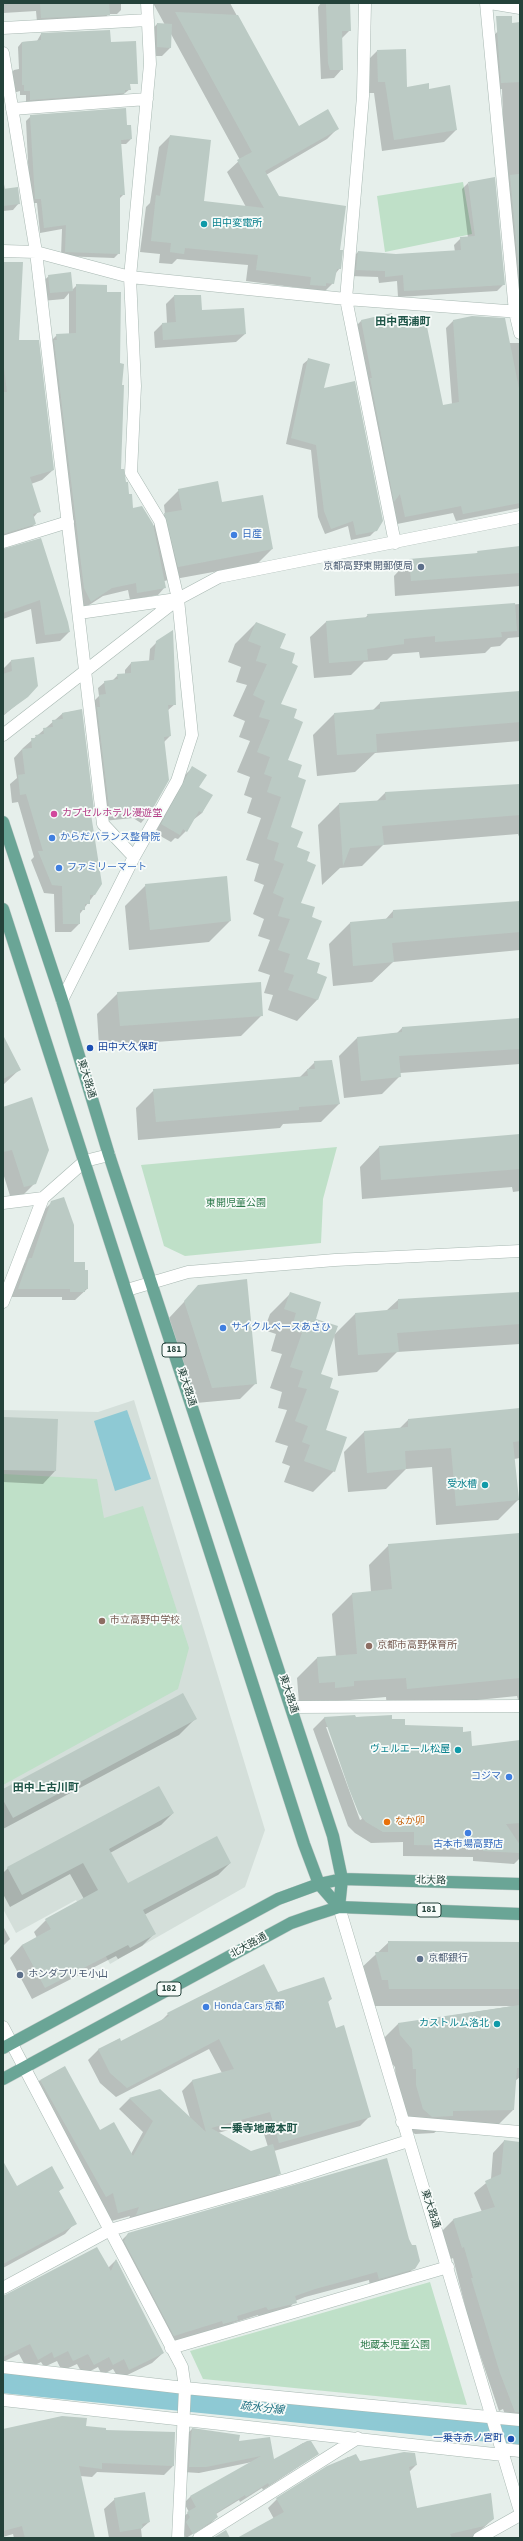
<!DOCTYPE html>
<html>
<head>
<meta charset="utf-8">
<style>
  body { margin:0 }
  #map { position:relative; width:523px; height:2541px; overflow:hidden; background:#e6efeb; font-family:"Source Sans 3",sans-serif }
  canvas { display:block }
  .frame { position:absolute; inset:0; border:4px solid #24423a; pointer-events:none }
</style>
</head>
<body>
<div id="map">
<canvas width="523" height="2541"></canvas>
<div class="frame"></div>
</div>
<script>
const g = document.querySelector('canvas').getContext('2d');
g.lineJoin = 'round';
function fillPath(path, color) {
  g.fillStyle = color;
  g.fill(path, 'evenodd');
}
function shape(rows) {
  const path = new Path2D();
  for (const r of rows) {
    path.moveTo(r[0], r[1]);
    for (let i = 2; i < r.length; i += 2) path.lineTo(r[i], r[i + 1]);
  }
  return path;
}
function trace(path, color, width, dash) {
  g.strokeStyle = color;
  g.lineWidth = width;
  g.lineCap = dash ? 'butt' : 'round';
  g.setLineDash(dash || []);
  g.stroke(path);
}
function label(font, color, halo, rows, align = 'center') {
  g.font = font + ' "Source Sans 3","Noto Sans JP",sans-serif';
  g.lineWidth = 3.5;
  g.setLineDash([]);
  g.textBaseline = 'middle';
  g.strokeStyle = halo;
  g.fillStyle = color;
  for (const [text, x, y, turn = 0] of rows) {
    g.save();
    g.translate(x, y);
    g.rotate((+turn || 0) * Math.PI / 180);
    g.textAlign = isNaN(turn) ? turn : align;
    if (halo) g.strokeText(text, 0, 0);
    g.fillText(text, 0, 0);
    g.restore();
  }
}
const built = shape([
  [134,1400,265,1830,245,1887,110,1964,76,1900,16,1933,3,1909,3,1410,98,1412]
]);
const green = shape([
  [463,182,472,234,385,252,377,196],
  [337,1147,323,1199,321,1243,185,1256,164,1246,141,1165],
  [3,1474,97,1479,104,1518,143,1506,189,1648,178,1689,3,1785],
  [430,2282,467,2405,203,2379,190,2351]
]);
const water = shape([
  [127,1410,151,1479,115,1491,94,1421]
]);
const shadow = shape([
  [3,3,121,3,121,10,117,14,109,14,104,18,37,22,36,11,3,13],
  [153,3,230,3,298,128,338,128,327,139,266,175,278,197,339,251,340,268,335,274,333,283,322,294,299,295,300,288,246,281,248,265,177,259,172,264,159,263,160,254,140,252,146,207,150,203,159,147,170,136,203,202,246,207,227,172,240,160,171,34,170,48,162,56,148,56,149,33,157,24,165,25],
  [321,3,349,3,350,30,341,39,342,69,334,78,321,79,318,7],
  [498,31,520,33,520,302,504,151,502,89,494,90,491,39],
  [41,34,110,43,130,89,120,97,26,104,26,95,20,95,20,91,13,93,10,74,14,70,19,69,18,47,22,42,37,41],
  [377,51,406,88,428,90,456,130,444,142,382,151,374,93,367,93,365,63],
  [31,116,126,126,131,139,126,144,120,144,124,194,119,199,119,253,114,258,61,256,62,229,40,233,37,203,30,203,26,121],
  [3,178,5,190,19,203,13,210,3,211],
  [468,183,504,284,497,291,398,297,397,281,379,283,378,277,350,276,351,259,358,252,396,255,455,252,454,245,461,238,468,238,462,189],
  [3,263,18,341,53,470,42,480,31,484,39,511,33,518,35,524,25,534,3,538],
  [49,276,72,290,77,285,119,364,121,386,120,471,132,509,153,526,165,514,164,505,179,490,221,504,272,549,257,564,164,581,165,587,158,595,130,600,128,590,103,596,83,609,49,343,57,335,69,334,69,293,64,299,42,301,40,284],
  [174,296,201,311,245,334,236,342,155,348,154,332,163,323,167,323,166,304],
  [361,321,393,325,442,406,452,404,446,328,453,321,508,343,520,343,520,508,456,521,453,513,397,524,393,502,387,508,354,328],
  [309,359,323,389,376,530,370,536,351,540,348,526,325,534,318,517,311,450,286,444,303,364],
  [520,547,520,586,395,596,394,576,409,560,475,555,478,552],
  [3,552,69,632,60,641,36,644,31,609,3,619],
  [520,604,520,637,508,638,500,646,491,647,485,653,420,658,419,652,393,654,387,660,364,662,351,675,314,678,310,637,326,622,364,619,368,615],
  [256,623,279,649,280,704,293,719,286,761,296,778,289,828,296,848,306,862,300,904,311,917,306,960,316,974,326,977,317,1000,297,1021,268,1010,273,995,264,993,270,975,258,971,270,940,258,936,264,919,253,914,264,885,254,881,259,864,246,860,261,818,247,813,252,798,244,795,250,777,237,772,250,741,239,737,245,721,233,716,247,685,236,682,241,667,228,662,235,644],
  [157,642,175,704,167,711,170,736,164,742,147,816,141,823,133,818,103,821,93,702,99,696,98,688,105,682,112,681,118,675,125,675,125,670,131,663,149,662,150,649],
  [33,658,27,696,3,716,3,669,11,661],
  [520,692,520,741,375,753,355,772,317,776,313,735,334,714,373,710,380,703],
  [81,710,93,810,90,813,94,895,79,915,79,924,71,932,55,932,54,894,44,893,31,860,34,857,18,802,12,803,10,784,17,778,14,758,23,748,63,713],
  [192,768,198,788,211,795,202,813,193,820,186,831,178,839,175,838,171,842,155,833,184,776],
  [520,785,520,839,518,834,383,845,362,866,340,868,322,885,318,825,339,804,377,801,385,793],
  [146,885,230,921,209,942,129,950,125,906],
  [520,902,520,950,393,962,372,982,333,986,329,944,350,923,385,920,393,911],
  [118,993,262,1015,241,1036,99,1046,97,1014],
  [520,1021,520,1064,400,1073,400,1076,382,1094,344,1098,339,1056,357,1038,397,1033,402,1028],
  [3,1037,20,1069,3,1085],
  [315,1062,339,1104,321,1122,283,1124,280,1128,138,1140,136,1108,154,1090,299,1078],
  [3,1108,35,1183,22,1196,11,1199,3,1173],
  [520,1135,520,1191,513,1192,512,1187,362,1199,360,1167,379,1147],
  [52,1202,73,1263,84,1271,87,1289,75,1300,62,1300,62,1297,11,1297,21,1267,25,1263,43,1211],
  [199,1286,256,1383,240,1399,196,1403,169,1318],
  [291,1293,315,1319,320,1375,329,1389,325,1431,334,1471,313,1492,284,1482,290,1466,282,1463,288,1446,275,1442,287,1410,278,1408,282,1392,270,1388,282,1354,271,1351,276,1334,264,1330,270,1314],
  [520,1293,520,1344,397,1352,377,1372,338,1376,334,1335,355,1314,386,1311,398,1300],
  [520,1410,520,1458,514,1459,518,1500,498,1520,436,1525,432,1467,406,1469,386,1489,348,1492,344,1452,364,1432,399,1429,408,1420],
  [3,1418,57,1420,55,1471,43,1484,3,1482],
  [520,1534,520,1707,517,1696,387,1709,386,1697,338,1701,333,1706,299,1703,297,1678,317,1658,336,1657,332,1614,352,1594,371,1592,369,1565,389,1545],
  [391,1716,391,1720,404,1726,462,1733,471,1747,520,1741,520,1858,514,1864,473,1861,473,1857,403,1856,403,1842,371,1843,355,1833,348,1826,313,1729,324,1718],
  [326,1727,328,1727,362,1819,360,1820],
  [195,1719,179,1735,3,1829,3,1790],
  [173,1813,161,1825,110,1853,127,1885,230,1863,218,1875,144,1915,154,1934,142,1946,118,1959,116,1956,32,1999,10,1958,22,1945,37,1938,34,1932,46,1920,84,1899,70,1874,10,1907,3,1894,3,1873,8,1868],
  [3,1926,10,1939,3,1946],
  [389,1942,520,1943,520,2077,515,2081,513,2110,496,2127,440,2128,434,2133,415,2134,406,2127,399,2103,399,2086,396,2086,395,2067,382,2053,381,2041,398,2024,513,2006,371,2006,358,1971],
  [277,1993,331,1999,327,2003,336,2029,370,2116,360,2126,274,2151,280,2173,270,2183,127,2224,130,2216,108,2222,102,2202,95,2206,30,2091,40,2080,99,2132,131,2154,143,2132,119,2109,129,2099,160,2090,190,2118,182,2091,192,2081,222,2073,209,2049,116,2097,100,2083,88,2060,98,2050,119,2039,121,2042,160,2022,168,2014],
  [260,2121,268,2147,251,2152,218,2133],
  [504,2141,520,2143,520,2416,507,2420,503,2409,499,2411,469,2322,453,2258,451,2259,442,2231,454,2219,482,2212,474,2193,491,2179,493,2153],
  [3,2163,16,2188,63,2187,58,2192,75,2223,65,2234,3,2268],
  [128,2234,414,2268,405,2277,370,2287,369,2280,305,2297,295,2301,287,2311,259,2319,258,2315,233,2323,228,2328,165,2344,119,2243],
  [116,2260,163,2353,152,2363,119,2379,113,2369,102,2375,98,2367,83,2375,77,2364,62,2371,57,2361,44,2367,41,2362,27,2369,19,2354,3,2362,3,2296,108,2268],
  [3,2423,4,2430,85,2427,105,2431,173,2466,164,2475,97,2472,92,2477,80,2476,94,2538,14,2538,13,2534,3,2537],
  [192,2429,238,2442,274,2461,303,2443,311,2442,318,2454,263,2490,262,2488,240,2502,239,2500,216,2514,217,2517,211,2523,186,2538,181,2529,181,2519,189,2512,184,2503,190,2497,252,2462,199,2473,183,2472,186,2435],
  [348,2457,360,2462,416,2465,409,2472,417,2510,493,2519,472,2538,239,2538,274,2519,268,2508,277,2499],
  [115,2499,149,2522,141,2529,142,2538,109,2538,104,2509]
]);
const canal = shape([
  [3,2383,520,2435]
]);
const building = shape([
  [40,3,109,3,110,15,41,18],
  [326,3,350,3,351,31,342,31,343,70,330,70,328,63],
  [175,12,238,15,299,126,328,109,339,129,265,171,279,196,346,206,340,250,343,250,341,269,337,269,334,284,326,283,326,286,310,285,311,277,256,270,258,255,185,248,184,254,170,252,171,243,151,241,156,195,160,196,170,135,211,140,204,201,264,208,237,160,252,152],
  [496,16,512,16,512,23,520,22,520,82,501,83],
  [157,23,172,24,171,48,157,47],
  [110,30,111,42,136,41,138,84,130,84,131,90,125,90,125,93,30,100,30,91,24,91,24,85,22,85,22,42,41,40,41,33],
  [406,49,407,87,429,83,429,89,450,85,457,130,394,140,385,82,378,82,377,50],
  [126,108,127,125,131,125,132,139,121,140,125,195,120,195,120,254,65,252,66,225,44,228,41,199,35,199,30,115],
  [519,174,520,213,520,284,510,175],
  [495,177,505,285,404,291,403,275,385,277,385,271,356,270,358,251,396,254,461,250,460,237,475,236,468,182],
  [18,187,20,204,3,206,3,189],
  [3,262,23,262,19,340,39,340,54,470,30,477,41,512,33,514,36,524,3,534,3,392,7,392,3,359],
  [71,272,73,291,50,293,48,275],
  [76,284,107,285,107,292,121,292,120,363,124,364,122,385,124,385,121,469,124,469,126,482,128,482,129,494,132,494,133,508,142,506,153,524,166,588,137,593,136,583,112,588,91,602,84,588,54,340,57,340,56,334,76,333],
  [174,295,201,295,202,310,244,308,246,334,163,340,162,323,176,322],
  [392,313,394,324,425,317,443,405,459,402,453,320,472,316,505,318,520,394,520,503,463,514,461,506,405,517,400,494,394,502,370,378,372,378,361,320],
  [308,358,330,364,324,388,355,381,383,521,377,531,356,535,353,521,331,529,324,511,316,445,291,438],
  [218,481,222,502,263,495,273,549,178,567,164,513,182,510,178,489],
  [41,538,68,622,70,632,45,635,40,600,3,613,3,549],
  [520,546,520,573,411,581,409,559,478,553,477,551],
  [515,603,517,631,501,632,502,637,435,642,435,636,404,639,404,644,367,649,368,660,329,663,326,621,368,617,367,614],
  [256,622,286,634,280,648,295,653,292,663,298,666,281,704,297,709,294,718,303,722,288,760,302,765,298,777,306,780,291,827,303,832,297,847,310,852,307,861,316,865,301,903,315,907,312,917,322,921,307,959,320,963,317,973,327,977,318,1000,288,990,294,975,284,972,290,954,278,950,290,919,278,916,284,898,273,893,284,864,274,860,279,843,267,839,281,797,267,792,272,777,264,774,270,757,257,752,270,720,259,717,265,701,253,695,267,664,256,661,261,646,248,641],
  [173,630,176,705,168,705,171,736,164,737,169,780,148,817,140,812,110,815,97,707,100,707,99,695,106,694,104,681,118,679,117,674,131,673,131,662,154,660,156,641],
  [34,657,38,686,28,697,3,715,3,674,12,671,11,660],
  [520,691,520,722,376,734,377,752,337,755,334,713,380,709,380,702],
  [82,709,94,810,90,808,102,884,95,895,90,895,90,904,85,904,85,910,80,910,80,924,63,924,62,886,52,885,38,851,43,851,26,794,20,795,18,775,25,774,22,749,32,748,31,738,36,738,35,735,44,734,43,728,53,727,52,720,63,719,62,713],
  [192,766,207,775,199,787,213,795,202,813,199,811,187,832,183,829,180,835,161,824],
  [520,784,520,815,382,826,384,845,350,848,343,866,339,803,386,800,385,792],
  [227,876,231,921,150,930,145,884],
  [520,901,520,932,392,943,394,962,353,966,350,922,393,918,393,910],
  [261,982,263,1016,120,1026,117,992],
  [520,1018,520,1049,399,1056,401,1077,361,1081,357,1037,402,1032,402,1027],
  [3,1035,21,1070,3,1079],
  [332,1060,340,1104,299,1107,299,1110,156,1122,153,1089,308,1076,307,1069,315,1069,314,1061],
  [32,1097,49,1150,36,1184,24,1187,12,1150,3,1152,3,1107],
  [520,1134,520,1169,381,1180,379,1146],
  [64,1197,74,1225,74,1262,85,1262,85,1270,88,1270,88,1289,85,1289,85,1292,70,1292,70,1289,18,1289,29,1258,32,1258,51,1201],
  [247,1279,257,1384,212,1388,184,1301,198,1285],
  [290,1292,321,1302,316,1319,338,1326,321,1374,333,1378,330,1388,339,1391,326,1430,347,1437,335,1472,304,1461,310,1445,302,1442,308,1426,295,1421,307,1389,298,1387,303,1371,290,1367,302,1333,291,1330,296,1313,284,1309],
  [520,1292,520,1324,397,1333,399,1352,358,1355,355,1313,398,1309,398,1299],
  [520,1408,520,1441,513,1442,519,1500,456,1506,451,1448,405,1451,406,1469,367,1473,364,1431,408,1427,408,1419],
  [3,1417,58,1419,56,1471,3,1470],
  [520,1533,520,1678,407,1689,406,1678,354,1681,354,1686,335,1688,335,1682,319,1683,317,1657,357,1654,352,1593,392,1589,388,1544],
  [183,1693,197,1719,13,1818,3,1800,3,1789],
  [355,1715,356,1717,392,1715,392,1719,405,1719,405,1725,463,1727,463,1732,471,1731,472,1746,520,1740,520,1823,506,1824,520,1845,520,1853,483,1851,483,1846,414,1845,414,1832,383,1832,366,1822,359,1814,349,1789,324,1717],
  [159,1786,174,1813,109,1849,128,1883,217,1836,231,1863,143,1910,156,1934,130,1948,128,1945,45,1988,22,1945,51,1929,45,1919,98,1890,83,1863,22,1895,7,1867],
  [388,1941,520,1942,520,1989,389,1989,388,1980,382,1980,375,1952,388,1952],
  [264,1964,278,1992,324,1977,332,1999,328,2001,336,2028,344,2025,371,2117,279,2143,270,2112,211,2128,251,2151,273,2144,281,2174,136,2215,139,2207,118,2213,113,2193,106,2197,40,2080,65,2066,100,2130,114,2122,133,2156,153,2121,129,2098,160,2089,206,2132,192,2080,234,2069,219,2039,127,2088,110,2073,98,2049,120,2038,121,2041,169,2016,167,2013],
  [520,2005,520,2068,517,2068,514,2110,453,2111,453,2116,432,2117,423,2109,416,2085,416,2069,413,2069,412,2049,400,2035,398,2023],
  [504,2140,520,2142,520,2412,515,2412,500,2373,471,2278,473,2278,464,2247,462,2248,453,2219,495,2207,485,2181,501,2174],
  [387,2158,409,2239,412,2245,416,2245,420,2261,415,2269,379,2279,377,2272,315,2289,295,2296,297,2303,268,2310,266,2307,237,2316,238,2320,223,2324,222,2321,174,2336,124,2241,128,2233],
  [3,2161,17,2186,52,2166,64,2188,59,2191,77,2224,3,2264],
  [97,2247,111,2271,116,2259,164,2353,129,2370,124,2359,113,2365,109,2357,94,2365,88,2354,73,2361,68,2351,54,2358,52,2352,38,2360,30,2344,3,2357,3,2296],
  [62,2416,87,2418,86,2426,106,2428,106,2430,175,2432,174,2466,102,2463,102,2469,79,2466,95,2538,25,2538,22,2526,3,2531,3,2429],
  [192,2428,240,2435,239,2441,270,2437,274,2459,307,2441,311,2441,319,2454,269,2485,268,2483,246,2497,245,2495,216,2513,218,2517,193,2534,186,2522,190,2517,187,2512,196,2507,190,2496,261,2456,206,2467,189,2467],
  [404,2452,415,2453,417,2465,409,2467,417,2508,491,2493,494,2519,484,2526,450,2534,452,2538,237,2538,284,2512,276,2498,327,2466,356,2454,360,2461],
  [145,2492,150,2522,142,2524,143,2528,120,2532,114,2498],
  [226,2530,230,2538,213,2538]
]);
const minor = shape([
  [365,3,363,96,346,299,395,543],
  [486,3,515,312,520,333],
  [490,3,520,8],
  [3,28,148,20],
  [3,53,36,252,103,824,134,857,62,1000],
  [12,109,147,99],
  [3,251,36,252,130,277,346,299,520,312],
  [3,542,68,522],
  [79,613,177,599],
  [3,735,178,599,219,577,520,517],
  [134,857,177,781,192,735,178,599,160,521,131,473,135,386,130,277,150,64,147,3],
  [3,1203,43,1198],
  [127,1290,188,1272,335,1260,520,1251],
  [3,1302,43,1198,85,1161,109,1155],
  [292,1707,520,1706],
  [339,1907,520,2511],
  [3,2027,182,2367,185,2388,178,2538],
  [402,2122,520,2132],
  [3,2288,110,2230,289,2179,408,2141],
  [171,2348,448,2267],
  [3,2367,185,2388,520,2420],
  [3,2400,503,2455],
  [502,2449,520,2451],
  [199,2538,358,2438],
  [479,2538,520,2515]
]);
const major = shape([
  [3,822,62,1000,109,1155,333,1836,342,1879,339,1907],
  [3,909,304,1844,319,1884,339,1907],
  [3,2048,278,1899,319,1884,342,1879,520,1884],
  [3,2079,291,1923,311,1916,339,1907,520,1914]
]);
const markers = [
  [204,224,4,"#0f9aa8"],
  [234,535,4,"#3f7fe0"],
  [421,567,4,"#5c6f8a"],
  [54,814,4,"#d1479c"],
  [52,838,4,"#3f7fe0"],
  [59,868,4,"#3f7fe0"],
  [90,1048,4,"#1a4fb4"],
  [223,1328,4,"#3f7fe0"],
  [485,1485,4,"#0f9aa8"],
  [102,1621,4,"#8d6e63"],
  [369,1646,4,"#8d6e63"],
  [458,1750,4,"#0f9aa8"],
  [509,1777,4,"#3f7fe0"],
  [387,1822,4,"#e8710a"],
  [468,1833,4,"#3f7fe0"],
  [420,1959,4,"#5c6f8a"],
  [20,1975,4,"#5c6f8a"],
  [206,2007,4,"#3f7fe0"],
  [497,2024,4,"#0f9aa8"],
  [511,2439,4,"#1a4fb4"]
];
const shields = [
  [174,1350,24],
  [429,1910,24],
  [169,1989,24]
];
const shieldNames = [
  ["181",174,1350],
  ["181",429,1910],
  ["182",169,1989]
];
const cultureNames = [
  ["田中変電所",212,224,"left"],
  ["受水槽",477,1485],
  ["ヴェルエール松屋",450,1750],
  ["カストルム洛北",489,2024]
];
const shopNames = [
  ["日産",242,535],
  ["からだバランス整骨院",60,838],
  ["ファミリーマート",67,868],
  ["サイクルベースあさひ",231,1328],
  ["コジマ",501,1777,"right"],
  ["古本市場高野店",468,1845,"center"],
  ["Honda Cars 京都",214,2007]
];
const serviceNames = [
  ["京都高野東開郵便局",413,567,"right"],
  ["京都銀行",428,1959],
  ["ホンダプリモ小山",28,1975]
];
const hotelNames = [
  ["カプセルホテル漫遊堂",62,814]
];
const transitNames = [
  ["田中大久保町",98,1048],
  ["一乗寺赤ノ宮町",503,2439,"right"]
];
const streetNames = [
  ["東大路通",86,1079,73],
  ["東大路通",186,1387,72],
  ["東大路通",288,1694,72],
  ["北大路",431,1881,2],
  ["北大路通",249,1946,-29],
  ["東大路通",430,2209,72]
];
const parkNames = [
  ["東開児童公園",236,1204],
  ["地蔵本児童公園",395,2346]
];
const educationNames = [
  ["市立高野中学校",110,1621],
  ["京都市高野保育所",377,1646]
];
const foodNames = [
  ["なか卯",395,1822]
];
const neighbourhoodNames = [
  ["田中西浦町",403,323],
  ["田中上古川町",46,1789],
  ["一乗寺地蔵本町",259,2130]
];
const waterNames = [
  ["疏水分線",262,2409,6]
];
fillPath(built, '#d4dfda');
fillPath(green, '#bfe0c8');
fillPath(water, '#8ec9d4');
fillPath(shadow, '#0003');
trace(canal, '#8ec9d4', 20);
fillPath(building, '#bbcac4');
trace(minor, '#a8b8b2', 13);
trace(major, '#c2cac8', 13);
trace(minor, '#fff', 12);
trace(major, '#6aa596', 12);
for (const [x, y, r, color] of markers) {
  const dot = new Path2D();
  dot.arc(x, y, r, 0, 2 * Math.PI);
  g.fillStyle = color;
  g.fill(dot);
  trace(dot, '#f7fbf9', 1.5);
}
for (const [x, y, w] of shields) {
  const box = new Path2D();
  box.roundRect(x - w / 2, y - 7, w, 14, 3);
  g.fillStyle = '#f7fbf9';
  g.fill(box);
  trace(box, '#24423a', 1);
}
label('bold 9px', '#24423a', null, shieldNames);
label('10px', '#0d838f', '#f7fbf9', cultureNames, 'right');
label('10px', '#366cbe', '#f7fbf9', shopNames, 'left');
label('10px', '#4e5e75', '#f7fbf9', serviceNames, 'left');
label('10px', '#b23c85', '#f7fbf9', hotelNames, 'left');
label('10px', '#164399', '#f7fbf9', transitNames, 'left');
label('10px', '#24423a', '#f7fbf9', streetNames);
label('10px', '#2d7a4b', '#f7fbf9', parkNames);
label('10px', '#785e54', '#f7fbf9', educationNames, 'left');
label('10px', '#c56008', '#f7fbf9', foodNames, 'left');
label('bold 11px', '#1f5548', '#f7fbf9', neighbourhoodNames);
label('italic 11px', '#1c6f80', '#f7fbf9', waterNames);
</script>
</body>
</html>
